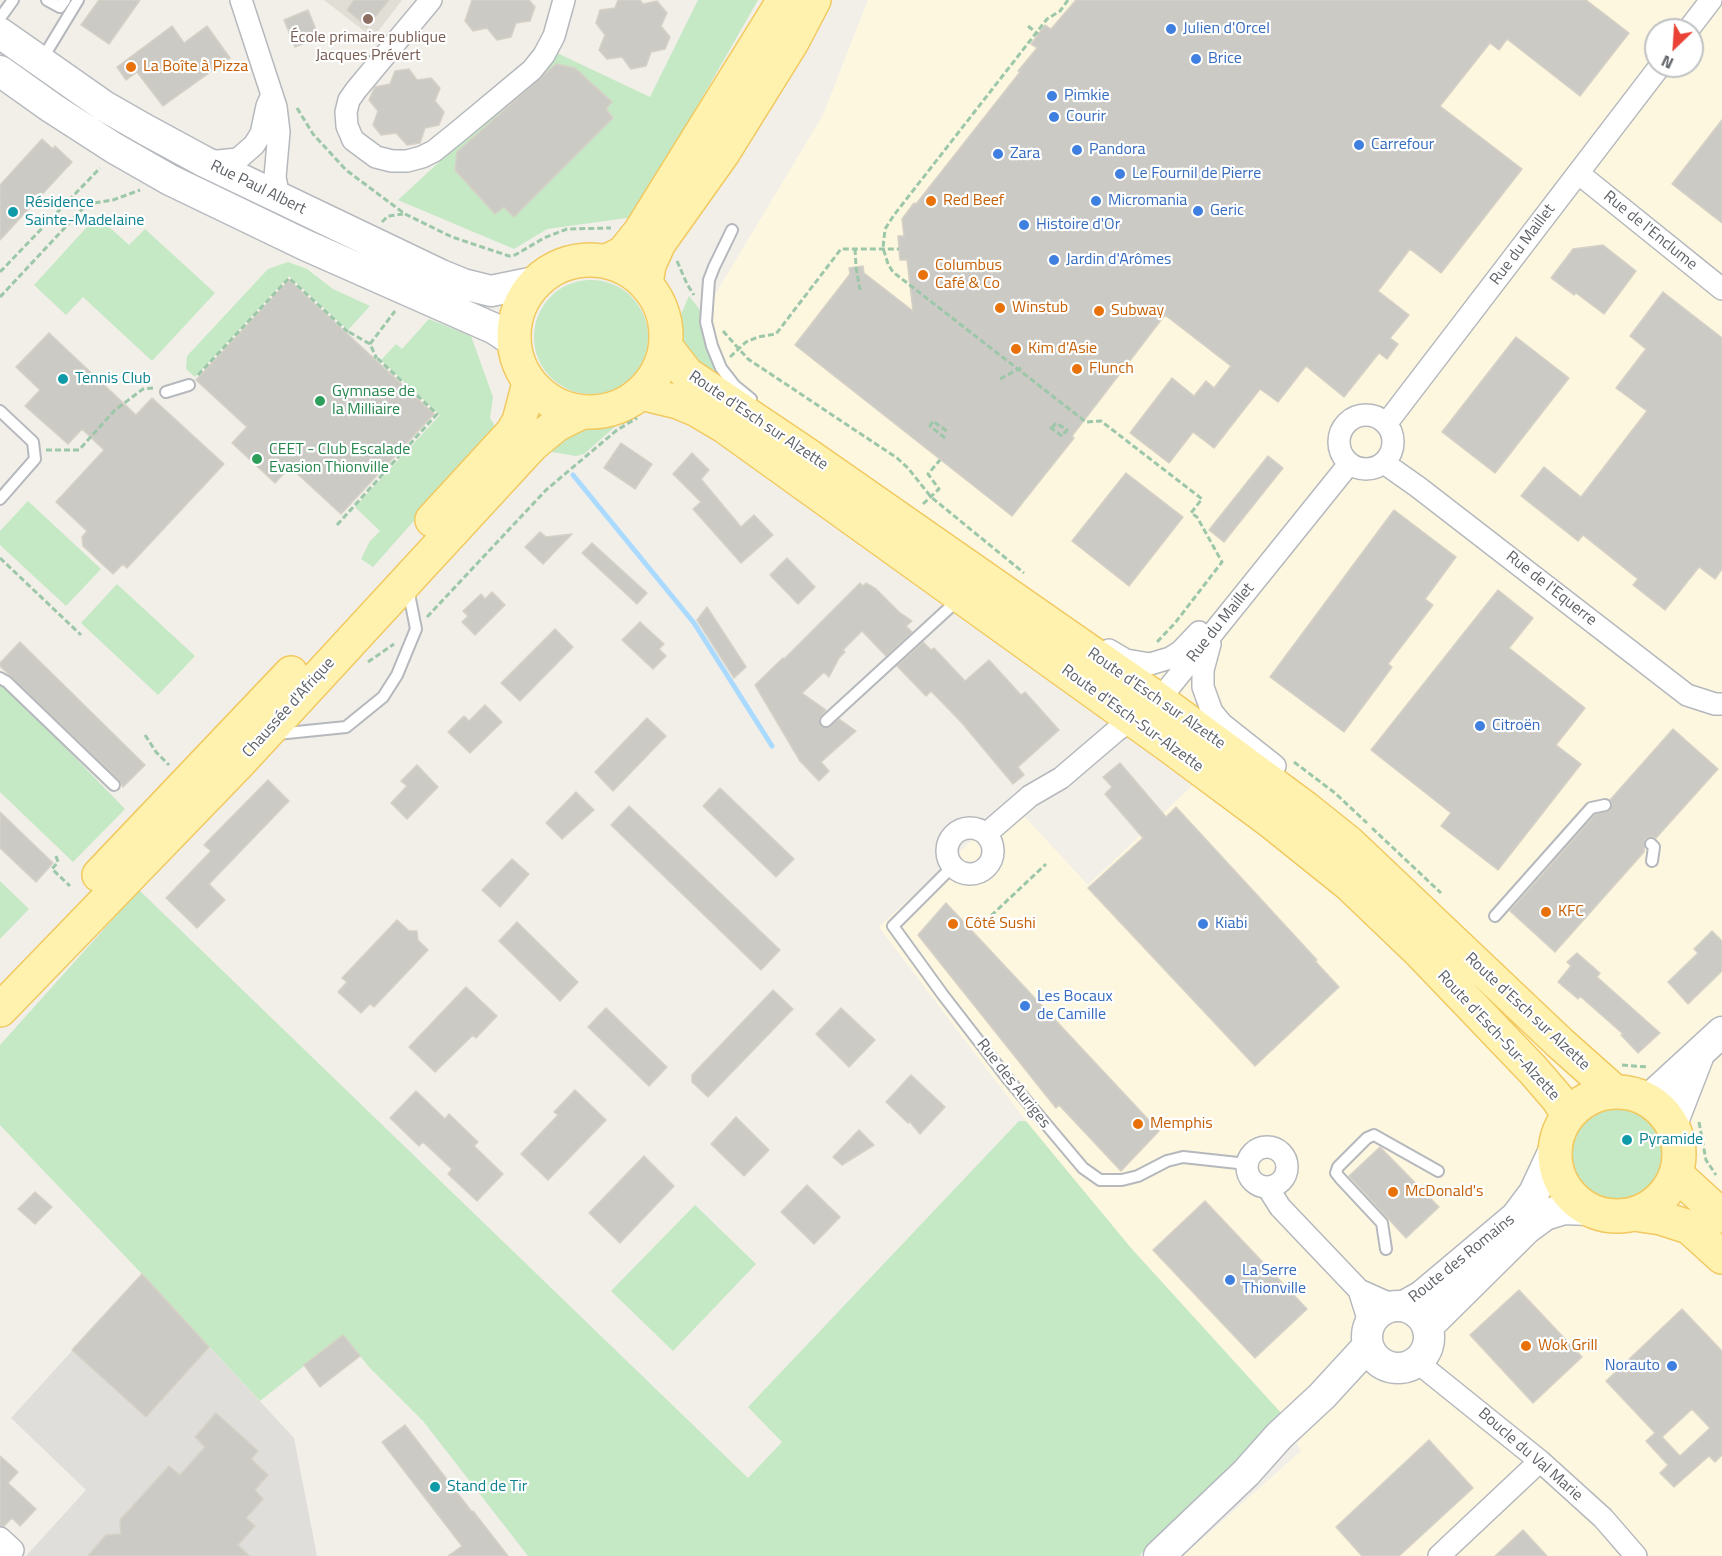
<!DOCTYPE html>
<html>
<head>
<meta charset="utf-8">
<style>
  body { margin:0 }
  #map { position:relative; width:1722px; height:1556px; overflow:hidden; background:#f1efe8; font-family:"Titillium Web",sans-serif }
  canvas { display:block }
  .north { position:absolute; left:1644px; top:18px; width:60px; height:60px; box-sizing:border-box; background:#fff; border:2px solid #bfc1c3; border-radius:50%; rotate:205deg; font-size:16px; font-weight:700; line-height:24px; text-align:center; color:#5f6368 }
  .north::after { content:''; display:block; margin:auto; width:21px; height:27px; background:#ea4335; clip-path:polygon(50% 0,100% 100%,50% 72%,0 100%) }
</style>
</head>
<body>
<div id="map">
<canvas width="1722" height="1556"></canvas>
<div class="north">N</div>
</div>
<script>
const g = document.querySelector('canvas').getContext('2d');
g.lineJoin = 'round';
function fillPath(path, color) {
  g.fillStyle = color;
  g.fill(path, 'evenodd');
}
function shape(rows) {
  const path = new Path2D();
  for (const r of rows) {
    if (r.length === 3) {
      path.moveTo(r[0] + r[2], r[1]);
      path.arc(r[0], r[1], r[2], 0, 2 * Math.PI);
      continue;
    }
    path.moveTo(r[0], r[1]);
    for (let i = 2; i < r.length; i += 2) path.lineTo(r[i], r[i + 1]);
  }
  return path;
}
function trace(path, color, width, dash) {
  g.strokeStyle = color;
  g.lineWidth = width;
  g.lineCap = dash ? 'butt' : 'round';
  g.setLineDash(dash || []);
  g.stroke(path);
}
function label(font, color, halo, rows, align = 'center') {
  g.font = font + ' "Titillium Web",sans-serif';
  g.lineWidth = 4.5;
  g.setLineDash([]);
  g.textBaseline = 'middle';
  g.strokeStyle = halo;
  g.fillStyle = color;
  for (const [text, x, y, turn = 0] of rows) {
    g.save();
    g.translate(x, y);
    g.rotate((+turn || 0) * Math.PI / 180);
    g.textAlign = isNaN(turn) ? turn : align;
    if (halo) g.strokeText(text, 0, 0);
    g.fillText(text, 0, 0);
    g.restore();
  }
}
const commercial = shape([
  [868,0,1722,0,1722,1556,1183,1556,1301,1451,1282,1414,1131,1248,1042,1142,879,927,1012,803,1088,885,1194,784,1007,646,708,435,648,407,667,386,692,333,823,115],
  [1656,30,1692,30,1692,66,1656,66]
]);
const industrial = shape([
  [142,1274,294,1438,317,1556,26,1556,86,1490,11,1418]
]);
const education = shape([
  [324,0,402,0,373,38]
]);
const green = shape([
  [698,0,758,0,634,217,547,229,514,249,398,200,557,53,650,97],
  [97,216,129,245,145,229,215,293,152,361,83,297,66,315,34,285],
  [288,262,307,269,333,289,370,306,348,330,289,276,195,377,186,369,187,356,268,269],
  [591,337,57],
  [689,296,700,310,704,334,715,367,708,378,680,349,682,332,679,319],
  [429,319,471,336,493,397,490,418,496,428,373,567,361,559,370,541,380,531,355,507,440,415,381,360,396,344,402,349],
  [618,424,584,454,576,456,552,452,544,448,575,428,596,429],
  [28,501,101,569,66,606,0,545,0,531],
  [117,584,195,656,158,695,81,623],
  [0,680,125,809,73,862,0,792],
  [0,881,29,909,0,939],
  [139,890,748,1478,782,1442,748,1407,1019,1121,1026,1121,1131,1248,1282,1414,1139,1556,528,1556,423,1421,369,1367,343,1335,260,1401,142,1274,0,1125,0,1045],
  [1616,1152,51],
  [695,1205,756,1264,673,1351,611,1291]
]);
const stream = shape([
  [573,475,694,623,772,746]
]);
const building = shape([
  [99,0,140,0,109,44,81,25,99,0],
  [354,0,389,0,367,27,347,10,354,0],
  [472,0,529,0,535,7,530,21,516,23,511,37,497,40,487,28,473,31,465,21,472,0],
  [618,0,640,0,643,4,657,1,667,13,661,26,670,37,665,49,651,52,646,66,631,69,622,57,607,59,599,50,605,35,596,23,600,10,615,8,618,0],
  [1076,0,1586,0,1629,33,1580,96,1507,39,1499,50,1490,43,1440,106,1522,169,1441,273,1410,249,1378,291,1409,315,1390,338,1398,344,1387,359,1379,353,1344,397,1306,366,1278,402,1260,389,1214,448,1193,432,1169,463,1130,433,1172,378,1194,396,1206,381,1214,388,1231,366,1165,315,1072,436,1074,438,1012,516,795,345,850,274,849,268,863,266,864,273,913,311,907,260,900,260,899,249,898,236,904,236,902,219,914,203,916,204,1020,72,1018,71,1037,48,1031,44,1045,25,1051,29,1076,0],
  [308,10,319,37,295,47,284,20,308,10],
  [172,26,184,43,207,26,230,58,163,106,137,72,126,80,117,67,172,26],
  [556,64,575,68,612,102,606,109,613,118,514,217,504,207,495,214,455,170,457,152,556,64],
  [409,69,417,80,431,78,440,88,435,101,444,112,439,125,425,128,420,143,407,145,396,133,381,135,373,125,378,111,369,100,375,87,390,84,395,71,409,69],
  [1722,120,1722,223,1672,184,1722,120],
  [42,139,53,149,55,146,72,162,0,240,0,185,42,139],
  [1603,245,1636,271,1604,314,1576,293,1574,295,1551,278,1573,249,1603,245],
  [289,280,434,414,341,514,290,467,275,483,232,443,247,427,196,380,289,280],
  [1663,292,1722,338,1722,569,1715,579,1699,567,1665,610,1633,585,1638,579,1583,535,1578,541,1521,496,1544,467,1581,497,1647,411,1616,388,1646,349,1630,336,1663,292],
  [49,333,136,415,152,398,224,464,127,568,123,564,113,574,83,546,82,537,87,531,56,502,104,450,82,429,68,444,25,406,40,390,16,367,49,333],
  [1516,337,1569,378,1495,473,1442,432,1516,337],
  [621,443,652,464,635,489,604,468,621,443],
  [692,453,709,470,701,479,741,527,754,515,773,535,741,563,693,509,701,502,673,474,692,453],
  [1268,456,1283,468,1224,542,1209,530,1268,456],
  [1126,473,1183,517,1129,586,1072,541,1126,473],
  [1394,510,1456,557,1425,599,1433,605,1388,664,1392,667,1344,732,1270,677,1394,510],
  [540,532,546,537,572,534,543,564,525,547,540,532],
  [592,543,647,593,637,604,582,553,592,543],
  [787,558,815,587,798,604,770,575,787,558],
  [860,583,863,586,866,583,876,589,899,612,912,621,906,626,912,632,886,656,862,631,843,650,845,652,839,658,829,677,824,672,802,693,826,710,819,718,821,726,828,728,839,719,856,731,821,762,829,771,819,781,800,761,755,685,783,658,784,659,860,583],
  [1498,590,1533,618,1509,648,1585,708,1556,745,1581,764,1498,870,1441,826,1451,813,1371,750,1498,590],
  [492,592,505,605,475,635,462,622,468,616,463,611,481,594,485,599,492,592],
  [707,607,746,667,734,678,697,620,707,607],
  [640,622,664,644,659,649,666,656,653,669,622,640,640,622],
  [555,629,573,647,520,701,501,683,555,629],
  [20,642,145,765,123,787,119,780,0,666,0,663,20,642],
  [923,642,931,650,934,648,965,681,989,660,1021,695,1025,692,1059,730,1018,767,1024,775,1013,784,962,723,931,691,926,696,897,666,923,642],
  [485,705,502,722,470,753,448,732,464,716,469,721,485,705],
  [647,718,666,736,613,791,595,772,647,718],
  [1673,729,1718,769,1656,838,1650,837,1645,839,1644,852,1555,952,1510,911,1596,814,1610,810,1612,804,1610,800,1673,729],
  [1120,763,1166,817,1176,807,1317,960,1315,961,1339,987,1255,1066,1088,888,1143,838,1105,794,1112,787,1103,777,1120,763],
  [417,765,438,787,407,819,391,803,407,786,401,781,417,765],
  [268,780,289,801,209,884,225,900,197,928,166,898,211,851,204,845,268,780],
  [720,788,794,859,776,877,703,806,720,788],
  [576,792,594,810,562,839,546,823,576,792],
  [629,806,780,950,761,970,611,825,629,806],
  [0,812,53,863,36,882,0,848,0,812],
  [512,859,529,874,500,907,482,890,512,859],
  [946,903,1159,1131,1121,1171,1059,1105,1056,1108,918,935,946,903],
  [397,920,409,931,417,931,418,940,428,950,374,1007,370,1004,361,1013,338,992,347,982,342,978,397,920],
  [517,922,578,982,560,1001,499,941,517,922],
  [1712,931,1722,941,1722,971,1688,1004,1668,982,1698,953,1694,949,1712,931],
  [1577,953,1600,973,1597,977,1660,1033,1638,1053,1621,1035,1623,1034,1580,996,1578,999,1558,982,1571,966,1567,962,1577,953],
  [466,987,497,1016,476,1038,473,1035,435,1072,409,1047,466,987],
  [773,990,793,1009,708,1097,692,1082,692,1075,773,990],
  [606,1008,667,1067,649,1086,588,1027,606,1008],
  [841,1008,875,1040,849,1067,816,1034,841,1008],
  [911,1075,945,1107,920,1134,910,1122,908,1123,886,1102,911,1075],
  [575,1090,606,1120,548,1180,521,1154,558,1115,554,1112,575,1090],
  [416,1091,445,1119,449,1114,478,1142,474,1146,503,1174,477,1201,448,1174,452,1169,423,1142,419,1146,390,1118,416,1091],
  [736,1117,769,1150,744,1176,711,1144,736,1117],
  [859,1130,874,1145,842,1165,833,1157,859,1130],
  [1380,1147,1439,1207,1406,1238,1349,1176,1380,1147],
  [644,1156,674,1186,620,1243,589,1213,644,1156],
  [807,1185,840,1217,814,1244,781,1212,807,1185],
  [35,1192,52,1207,35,1224,18,1209,35,1192],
  [1205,1201,1307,1309,1255,1358,1153,1250,1205,1201],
  [142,1274,209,1347,146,1417,72,1350,142,1274],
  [1519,1290,1582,1357,1533,1403,1470,1335,1519,1290],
  [1682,1309,1722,1351,1722,1455,1715,1462,1709,1456,1674,1487,1660,1473,1668,1465,1646,1441,1655,1433,1606,1381,1682,1309],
  [1692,1409,1710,1428,1680,1456,1662,1437,1692,1409],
  [343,1335,360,1356,320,1387,304,1365,343,1335],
  [216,1413,258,1451,251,1459,268,1475,255,1490,263,1499,246,1518,255,1526,238,1545,249,1556,88,1556,106,1535,121,1534,120,1520,169,1466,180,1475,205,1447,195,1437,216,1413],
  [405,1425,472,1512,473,1511,508,1556,448,1556,462,1546,382,1442,405,1425],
  [1429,1440,1473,1488,1399,1556,1362,1556,1336,1527,1429,1440],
  [0,1456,18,1472,8,1483,36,1509,20,1526,12,1518,4,1526,0,1526,0,1456],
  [1523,1530,1547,1556,1495,1556,1523,1530]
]);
const path = shape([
  [1068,0,1060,11,1047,19,894,215,885,229,883,248,888,264,893,272,1086,422,1101,421,1202,499,1191,513,1197,517,1222,562,1175,623,1157,642],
  [1028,26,1038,34],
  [297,108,313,134,346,170,405,214,452,237,509,256,515,255,544,238,567,229,611,228],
  [382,222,388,216,403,214],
  [855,249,856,267,860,290],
  [677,261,687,284,694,295],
  [0,272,100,168],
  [0,297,87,204,113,200,140,190],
  [723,331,748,359,897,458,908,468,931,497,1024,573],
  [349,332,370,344,376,357,374,358],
  [370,344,395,311],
  [730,357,746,342,758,337,776,334,841,249,899,249],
  [198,375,289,278,348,332],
  [1000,379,1024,366],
  [1050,427,1062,436,1067,430,1056,423,1052,428],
  [945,438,930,426,933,421,948,432],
  [46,450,79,450,115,410,143,389,153,388],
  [923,504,939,489,928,474,940,460],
  [337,525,437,414,376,357],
  [0,558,81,635],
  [427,617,546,490,617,430,637,418],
  [368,662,394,644],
  [145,735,156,752,169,765],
  [1294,762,1335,793,1367,823],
  [1372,828,1441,893],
  [56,856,58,862,52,869,70,886],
  [978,928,1046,864],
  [1622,1065,1648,1067],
  [1699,1122,1706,1160,1716,1175]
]);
const lane = shape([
  [47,0,60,7,65,0],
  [0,18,13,0],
  [41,61,78,0],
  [732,230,714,267,709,280,706,322,712,346,721,368,735,386,751,399],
  [166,392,189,385],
  [0,411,33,442,35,459,0,499],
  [0,678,7,682,114,785],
  [826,721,959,599],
  [277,734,346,727,383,697,397,675,416,629,408,589],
  [1651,844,1654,847,1652,861],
  [953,866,893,926,943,995,1008,1079,1083,1168,1100,1180,1122,1180,1138,1176,1167,1161,1183,1157,1247,1164],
  [1495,916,1591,808,1605,805],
  [1386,1249,1382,1223,1340,1178,1336,1173,1338,1167,1367,1138,1374,1135,1438,1171]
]);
const street = shape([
  [241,0,276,107,279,132,275,177,279,198],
  [431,0,356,90,349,100,346,112,347,126,353,140,376,157,392,161,407,161,422,157,434,151,460,130,532,70,544,55,554,36,564,0],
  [1688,30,1711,0],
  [208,162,238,159,254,145,261,134,267,106,271,97],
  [1578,173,1722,289],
  [1366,442,27],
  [1386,424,1660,66],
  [1384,463,1418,487,1687,695,1715,704,1722,704],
  [1210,644,1203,670,1203,687,1212,712,1222,724,1275,766],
  [1109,650,1126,660,1150,664,1170,658,1181,651,1199,632],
  [970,851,23],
  [986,834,1030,796,1061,778,1116,731,1159,700,1349,464],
  [1267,1167,20],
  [1268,1188,1280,1207,1359,1290,1395,1306],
  [1359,1290,1370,1325],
  [1417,1362,1540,1461,1603,1518,1636,1556],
  [0,1538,13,1550,8,1556],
  [1439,1556,1540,1461]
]);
const secondary = shape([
  [0,33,104,106,146,130,205,162,441,275,463,284,491,291,535,282],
  [0,71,52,108,114,148,170,180,305,245,495,329,513,341],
  [1648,1100,1722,1032],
  [1672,1124,1698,1057],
  [1404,1306,1422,1296,1516,1217,1534,1193,1555,1148],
  [1398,1337,31],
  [1428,1326,1526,1229,1545,1215,1564,1209,1589,1210],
  [1159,1556,1246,1473,1279,1436,1322,1396,1368,1346]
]);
const primary = shape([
  [590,336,76],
  [607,261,623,253,640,232,784,0],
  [646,284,649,265,659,243,723,153,792,42,814,0],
  [666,347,687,374,806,454,1159,700,1304,807,1349,843,1560,1043,1615,1092],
  [641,393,678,402,697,410,724,426,1168,745,1269,820,1350,885,1420,952,1533,1070,1558,1099,1568,1115],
  [432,520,512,433,519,421,529,383],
  [99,875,291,673],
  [0,1010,237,765,532,445,556,425,582,412],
  [1617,1154,62],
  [1676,1174,1722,1216],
  [1634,1214,1661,1218,1689,1227,1722,1257]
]);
const markers = [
  [368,19,6,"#8d6e63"],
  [1171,29,6,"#3f7fe0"],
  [1196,59,6,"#3f7fe0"],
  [131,67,6,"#e8710a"],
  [1052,96,6,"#3f7fe0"],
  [1054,117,6,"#3f7fe0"],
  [1359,145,6,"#3f7fe0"],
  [1077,150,6,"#3f7fe0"],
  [998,154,6,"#3f7fe0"],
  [1120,174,6,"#3f7fe0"],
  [931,201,6,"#e8710a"],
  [1096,201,6,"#3f7fe0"],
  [1198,211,6,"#3f7fe0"],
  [13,212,6,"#0f9aa8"],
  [1024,225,6,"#3f7fe0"],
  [1054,260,6,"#3f7fe0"],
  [923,275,6,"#e8710a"],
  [1000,308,6,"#e8710a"],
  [1099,311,6,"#e8710a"],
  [1016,349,6,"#e8710a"],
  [1077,369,6,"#e8710a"],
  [63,379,6,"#0f9aa8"],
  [320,401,6,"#2e9e5b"],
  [257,459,6,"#2e9e5b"],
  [1480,726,6,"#3f7fe0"],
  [1546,912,6,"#e8710a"],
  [953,924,6,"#e8710a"],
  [1203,924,6,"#3f7fe0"],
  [1025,1006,6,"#3f7fe0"],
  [1138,1124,6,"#e8710a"],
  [1627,1140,6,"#0f9aa8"],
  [1393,1192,6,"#e8710a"],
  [1230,1280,6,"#3f7fe0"],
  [1526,1346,6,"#e8710a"],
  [1672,1366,6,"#3f7fe0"],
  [435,1487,6,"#0f9aa8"]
];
const shopNames = [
  ["Julien d'Orcel",1183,29],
  ["Brice",1208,59],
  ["Pimkie",1064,96],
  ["Courir",1066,117],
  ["Carrefour",1371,145],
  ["Pandora",1089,150],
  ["Zara",1010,154],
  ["Le Fournil de Pierre",1132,174],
  ["Micromania",1108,201],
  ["Geric",1210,211],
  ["Histoire d'Or",1036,225],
  ["Jardin d'Arômes",1066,260],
  ["Citroën",1492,726],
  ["Kiabi",1215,924],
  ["Les Bocaux",1037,997],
  ["de Camille",1037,1015],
  ["La Serre",1242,1271],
  ["Thionville",1242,1289],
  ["Norauto",1660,1366,"right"]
];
const educationNames = [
  ["École primaire publique",368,38],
  ["Jacques Prévert",368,56]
];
const foodNames = [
  ["La Boîte à Pizza",143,67],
  ["Red Beef",943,201],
  ["Columbus",935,266],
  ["Café & Co",935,284],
  ["Winstub",1012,308],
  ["Subway",1111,311],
  ["Kim d'Asie",1028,349],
  ["Flunch",1089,369],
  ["KFC",1558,912],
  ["Côté Sushi",965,924],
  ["Memphis",1150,1124],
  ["McDonald's",1405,1192],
  ["Wok Grill",1538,1346]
];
const streetNames = [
  ["Rue Paul Albert",258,188,26],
  ["Rue de l'Enclume",1650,231,39],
  ["Rue du Maillet",1523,245,-53],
  ["Route d'Esch sur Alzette",758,421,34],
  ["Rue de l'Equerre",1551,589,38],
  ["Rue du Maillet",1221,623,-51],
  ["Route d'Esch sur Alzette",1156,699,35],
  ["Chaussée d'Afrique",289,708,-48],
  ["Route d'Esch-Sur-Alzette",1132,719,36],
  ["Route d'Esch sur Alzette",1527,1012,43],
  ["Route d'Esch-Sur-Alzette",1498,1036,47],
  ["Rue des Auriges",1013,1084,52],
  ["Route des Romains",1462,1259,-39],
  ["Boucle du Val Marie",1530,1455,41]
];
const cultureNames = [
  ["Résidence",25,203],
  ["Sainte-Madelaine",25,221],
  ["Tennis Club",75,379],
  ["Pyramide",1639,1140],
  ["Stand de Tir",447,1487]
];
const leisureNames = [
  ["Gymnase de",332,392],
  ["la Milliaire",332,410],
  ["CEET - Club Escalade",269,450],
  ["Evasion Thionville",269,468]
];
fillPath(commercial, '#fef7e0');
fillPath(industrial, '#e0deda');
fillPath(education, '#e1ded6');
fillPath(green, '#c5e8c5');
trace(stream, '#aadaff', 5);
fillPath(building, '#cccac5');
trace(building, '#d6d1c6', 1.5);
trace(lane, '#b5b8bc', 14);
trace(street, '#b5b8bc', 24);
trace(secondary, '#b6babf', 33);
trace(primary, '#f2c960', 36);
trace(path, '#9cc7a9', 3, [6, 3]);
trace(lane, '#fff', 10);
trace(street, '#fff', 21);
trace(secondary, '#fff', 30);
trace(primary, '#fff2af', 33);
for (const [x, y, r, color] of markers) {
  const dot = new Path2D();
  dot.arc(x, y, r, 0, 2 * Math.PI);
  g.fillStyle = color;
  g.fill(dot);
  trace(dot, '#fff', 2);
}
label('16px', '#366cbe', '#fff', shopNames, 'left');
label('16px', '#785e54', '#fff', educationNames);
label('16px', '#c56008', '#fff', foodNames, 'left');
label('16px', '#5f6368', '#fff', streetNames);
label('16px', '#0d838f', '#fff', cultureNames, 'left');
label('16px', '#27864d', '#fff', leisureNames, 'left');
</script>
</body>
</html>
